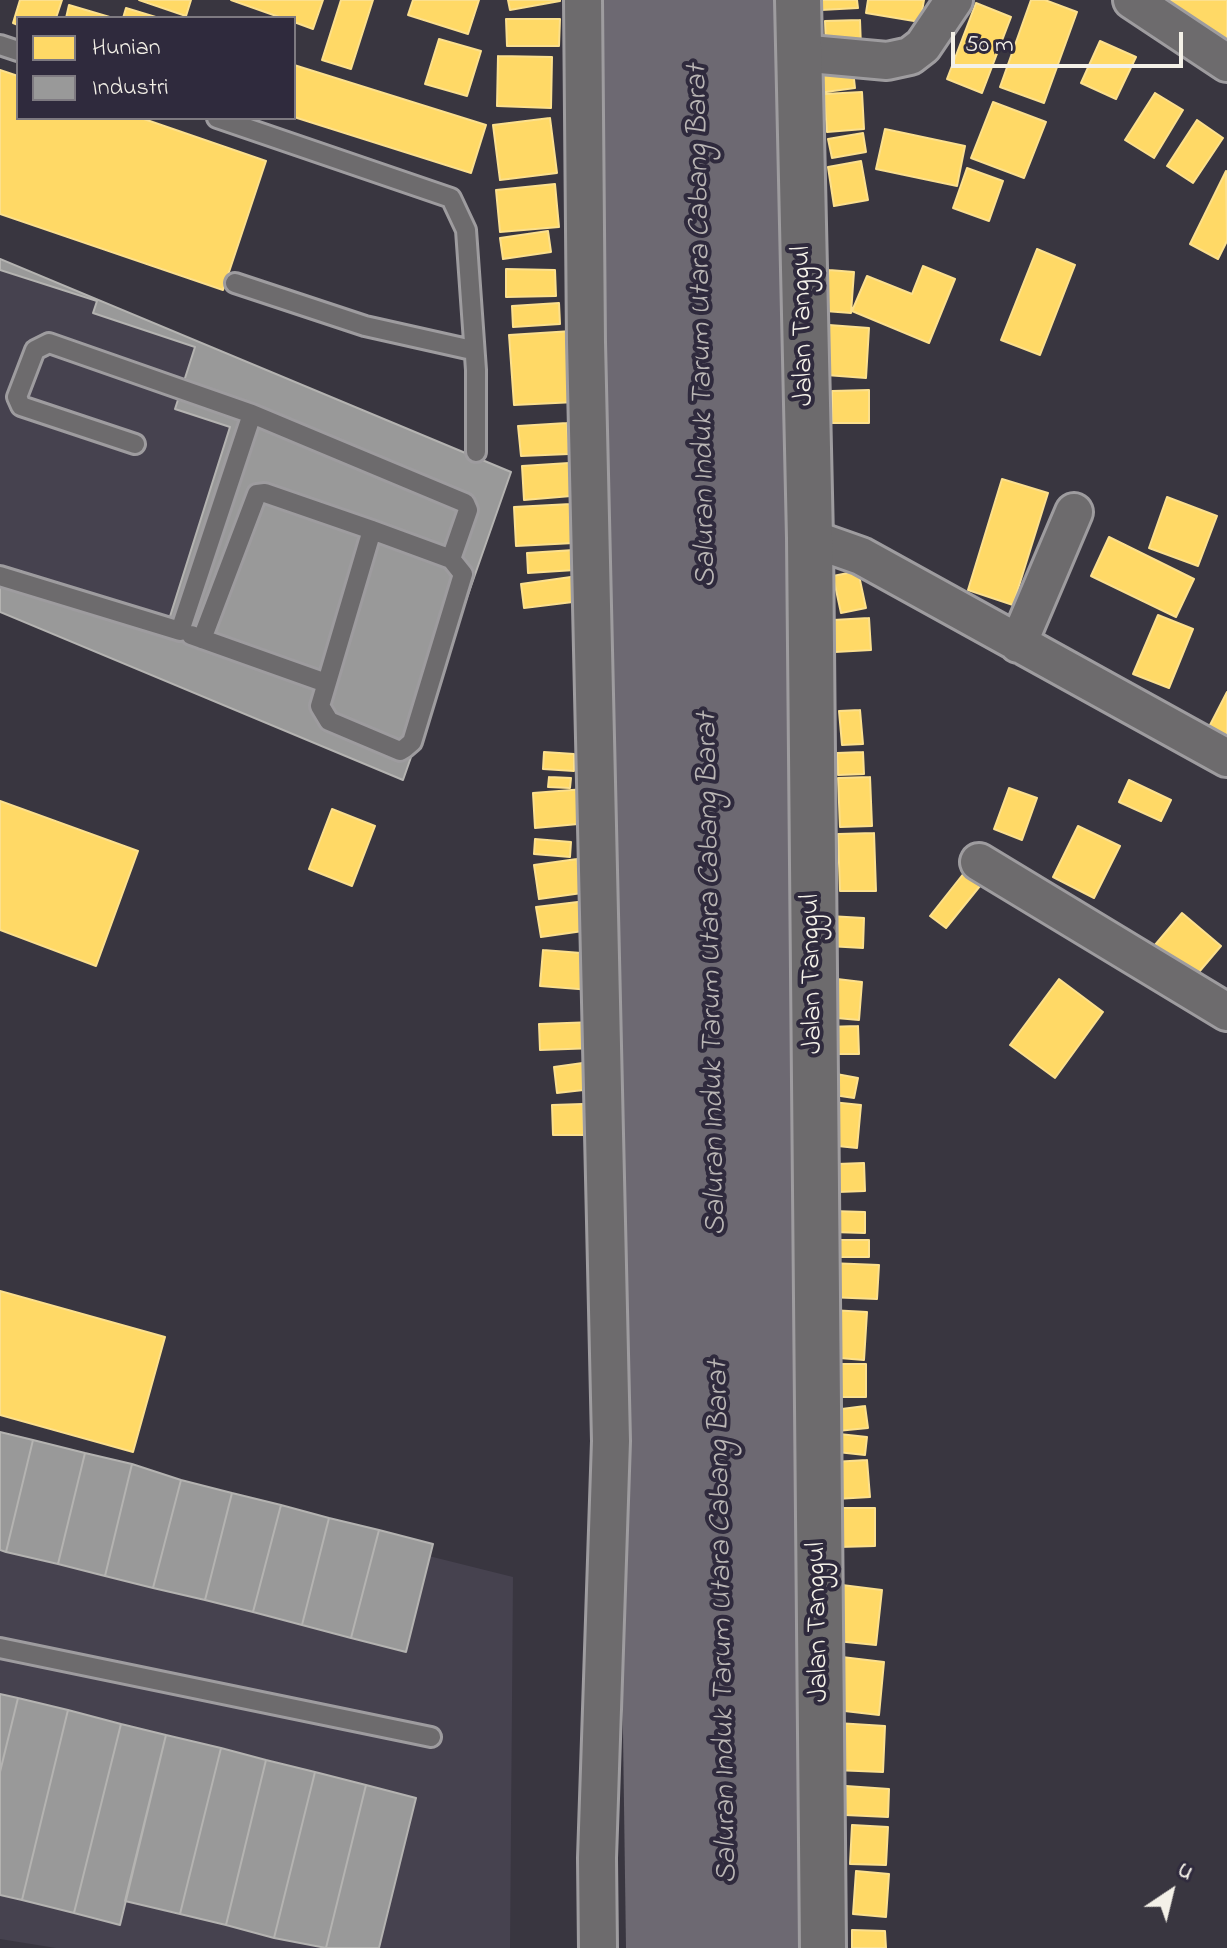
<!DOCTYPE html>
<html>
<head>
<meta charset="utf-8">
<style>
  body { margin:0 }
  #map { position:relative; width:1227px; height:1948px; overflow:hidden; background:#393640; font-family:"Indie Flower",sans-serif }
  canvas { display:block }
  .legend { position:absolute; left:16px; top:16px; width:280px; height:104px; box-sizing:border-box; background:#2f2a3d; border:2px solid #7e7a81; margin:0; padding:10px 14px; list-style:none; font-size:24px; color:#f4f1e8 }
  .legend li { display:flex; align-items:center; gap:16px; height:40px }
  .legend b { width:40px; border:2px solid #7e7a81 }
  .north { position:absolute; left:1131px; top:1852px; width:80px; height:80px; -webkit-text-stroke:6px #2f2a3d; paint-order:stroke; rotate:35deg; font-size:22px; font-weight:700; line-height:32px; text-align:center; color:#f4f1e8 }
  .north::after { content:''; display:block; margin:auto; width:28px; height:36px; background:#f4f1e8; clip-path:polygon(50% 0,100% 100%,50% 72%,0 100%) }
  .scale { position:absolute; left:951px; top:32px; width:232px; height:36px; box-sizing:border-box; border:4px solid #f4f1e8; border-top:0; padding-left:10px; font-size:24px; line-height:28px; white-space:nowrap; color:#f4f1e8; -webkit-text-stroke:6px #2f2a3d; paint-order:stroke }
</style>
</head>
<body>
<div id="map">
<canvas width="1227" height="1948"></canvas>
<ul class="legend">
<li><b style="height:22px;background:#ffd966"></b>Hunian</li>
<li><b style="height:22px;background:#999"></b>Industri</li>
</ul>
<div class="north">U</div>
<div class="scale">50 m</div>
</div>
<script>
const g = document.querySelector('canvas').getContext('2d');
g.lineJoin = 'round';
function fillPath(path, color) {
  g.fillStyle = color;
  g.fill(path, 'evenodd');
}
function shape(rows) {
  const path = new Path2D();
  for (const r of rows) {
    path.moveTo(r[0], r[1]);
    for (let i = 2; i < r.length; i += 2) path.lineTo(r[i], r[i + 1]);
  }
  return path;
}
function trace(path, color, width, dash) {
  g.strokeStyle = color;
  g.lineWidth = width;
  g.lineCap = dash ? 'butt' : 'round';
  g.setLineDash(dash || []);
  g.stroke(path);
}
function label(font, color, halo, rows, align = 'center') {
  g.font = font + ' "Indie Flower",sans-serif';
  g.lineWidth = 8;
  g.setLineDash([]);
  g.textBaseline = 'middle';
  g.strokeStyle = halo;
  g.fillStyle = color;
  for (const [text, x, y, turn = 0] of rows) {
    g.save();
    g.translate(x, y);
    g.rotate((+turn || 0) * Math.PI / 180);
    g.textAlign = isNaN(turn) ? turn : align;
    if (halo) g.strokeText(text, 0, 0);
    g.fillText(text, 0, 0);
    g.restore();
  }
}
const built = shape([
  [0,259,511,472,403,780,0,612],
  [0,1449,513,1577,510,1948,56,1948,0,1939]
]);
const water = shape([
  [599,0,779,0,808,1948,626,1948]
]);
const homes = shape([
  [20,0,62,0,56,18,18,18,18,25,13,23,20,0],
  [139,0,191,0,186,16,139,0],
  [231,0,323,0,313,29,294,22,294,18,282,18,231,0],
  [341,0,373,0,351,69,322,60,341,0],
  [413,0,479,0,468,34,408,15,413,0],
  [508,0,560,0,560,1,510,10,508,0],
  [821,0,857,0,858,8,821,10,821,0],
  [868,0,924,0,920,22,866,13,868,0],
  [1031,0,1045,0,1077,12,1044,103,1000,87,1031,0],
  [1153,0,1227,0,1227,48,1153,0],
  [976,3,1011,17,982,93,947,79,976,3],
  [69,5,113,18,66,18,69,5],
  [126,8,159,18,123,18,126,8],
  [506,19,560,19,559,46,507,46,506,19],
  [860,20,861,47,826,48,825,21,860,20],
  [439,39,481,51,467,96,425,84,439,39],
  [1100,41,1136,57,1116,99,1081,83,1100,41],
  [498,56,552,57,551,108,497,106,498,56],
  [852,61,855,88,818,93,815,66,852,61],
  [294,65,486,125,471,173,294,117,294,65],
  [0,70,18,76,18,118,141,118,266,161,223,290,0,214,0,70],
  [862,92,864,129,827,132,824,94,862,92],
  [1155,93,1183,110,1154,158,1125,140,1155,93],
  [993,102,1046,122,1024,178,971,158,993,102],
  [550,118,557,173,500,180,493,125,550,118],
  [1197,120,1223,138,1193,183,1167,166,1197,120],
  [885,129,965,146,957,186,876,169,885,129],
  [863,133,866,152,832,158,828,139,863,133],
  [861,161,868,200,834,206,828,167,861,161],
  [967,168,1003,181,989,221,953,208,967,168],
  [1226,171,1227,241,1218,259,1190,244,1226,171],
  [555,184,559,227,500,232,496,190,555,184],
  [548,231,551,252,503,259,500,238,548,231],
  [1037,249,1075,265,1040,355,1001,340,1037,249],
  [923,266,955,279,929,343,852,311,867,276,912,294,923,266],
  [506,269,555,270,556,296,506,297,506,269],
  [829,270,854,272,851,313,825,311,829,270],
  [559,303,560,324,513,327,512,306,559,303],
  [829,325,869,328,866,378,826,375,829,325],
  [572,331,576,402,514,405,509,335,572,331],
  [869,390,869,423,832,423,832,391,869,390],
  [567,423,569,454,521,456,518,426,567,423],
  [569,463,571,496,524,500,522,466,569,463],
  [1002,479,1048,493,1013,605,968,590,1002,479],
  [1167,497,1217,516,1198,566,1149,548,1167,497],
  [571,504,574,543,516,546,514,507,571,504],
  [1109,537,1194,579,1176,617,1091,576,1109,537],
  [574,550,575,570,528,573,527,553,574,550],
  [858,571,866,608,841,613,833,576,858,571],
  [578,576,581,601,524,608,521,584,578,576],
  [1158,615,1193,629,1169,688,1133,674,1158,615],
  [869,618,871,650,835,652,833,620,869,618],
  [1227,692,1227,736,1209,727,1227,692],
  [860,710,863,744,842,745,839,711,860,710],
  [544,752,574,754,574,771,543,769,544,752],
  [863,752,864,774,838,775,837,753,863,752],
  [549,777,571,778,570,788,548,787,549,777],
  [870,777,872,826,840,827,838,778,870,777],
  [1129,780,1171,800,1161,821,1119,802,1129,780],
  [1009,788,1037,798,1022,840,994,829,1009,788],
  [585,789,589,823,535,828,533,793,585,789],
  [0,801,138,851,96,966,0,930,0,801],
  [332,809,375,826,352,886,309,869,332,809],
  [1078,826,1120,846,1094,898,1053,877,1078,826],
  [874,833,876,891,840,891,838,834,874,833],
  [535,839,571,842,570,857,534,854,535,839],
  [577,859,582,893,539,899,534,865,577,859],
  [968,868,984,881,946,928,930,916,968,868],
  [586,901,590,930,541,937,536,907,586,901],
  [1182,913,1221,946,1188,985,1149,952,1182,913],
  [829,916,864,918,863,948,828,946,829,916],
  [543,950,594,954,591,990,540,986,543,950],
  [829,978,862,982,859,1020,825,1017,829,978],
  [1059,979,1103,1012,1055,1078,1010,1045,1059,979],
  [595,1022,596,1048,540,1050,539,1024,595,1022],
  [858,1026,859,1054,826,1054,826,1027,858,1026],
  [597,1061,601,1088,557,1093,554,1067,597,1061],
  [831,1073,858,1078,854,1098,827,1094,831,1073],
  [832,1102,861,1105,857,1148,828,1145,832,1102],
  [583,1104,584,1135,553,1135,552,1105,583,1104],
  [864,1163,865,1191,838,1192,837,1164,864,1163],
  [832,1211,865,1212,865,1233,832,1232,832,1211],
  [839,1240,869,1240,869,1257,839,1257,839,1240],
  [829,1263,879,1265,877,1299,827,1297,829,1263],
  [0,1291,165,1337,133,1452,0,1415,0,1291],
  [830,1310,867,1312,864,1360,827,1357,830,1310],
  [831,1364,866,1364,866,1397,831,1397,831,1364],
  [865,1406,868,1428,837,1431,834,1410,865,1406],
  [830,1433,867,1437,865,1455,828,1451,830,1433],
  [867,1460,870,1497,836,1499,833,1462,867,1460],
  [839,1508,875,1508,875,1546,839,1547,839,1508],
  [842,1585,882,1590,876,1645,836,1641,842,1585],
  [842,1657,884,1662,879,1715,836,1710,842,1657],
  [837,1723,885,1726,883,1772,834,1770,837,1723],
  [846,1786,889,1789,888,1817,845,1815,846,1786],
  [852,1825,888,1827,886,1865,850,1864,852,1825],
  [856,1871,889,1874,886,1917,853,1914,856,1871],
  [852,1930,885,1931,886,1948,852,1948,852,1930]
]);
const industry = shape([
  [0,259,511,472,403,780,0,612,0,575,166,629,230,427,175,409,195,347,93,313,97,301,0,270,0,259],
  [0,1432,33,1440,6,1552,0,1550,0,1432],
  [33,1440,85,1453,58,1564,6,1552,33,1440],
  [85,1453,132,1464,105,1576,58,1564,85,1453],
  [132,1464,181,1480,153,1588,105,1576,132,1464],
  [181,1480,232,1493,205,1600,153,1588,181,1480],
  [232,1493,281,1505,253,1612,205,1600,232,1493],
  [281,1505,329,1518,302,1625,253,1612,281,1505],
  [329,1518,379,1530,351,1638,302,1625,329,1518],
  [379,1530,433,1544,406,1652,351,1638,379,1530],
  [0,1694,18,1698,0,1772,0,1694],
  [18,1698,68,1710,22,1900,0,1895,0,1772,18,1698],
  [68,1710,121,1724,74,1913,22,1900,68,1710],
  [121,1724,166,1735,120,1925,74,1913,121,1724],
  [166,1735,221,1748,180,1914,125,1901,166,1735],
  [221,1748,266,1760,226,1925,180,1914,221,1748],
  [266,1760,315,1772,274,1938,226,1925,266,1760],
  [315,1772,366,1785,326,1948,274,1938,315,1772],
  [366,1785,416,1798,379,1948,326,1948,366,1785]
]);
const lane = shape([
  [0,45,18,51],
  [217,118,451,198,466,230,476,370,476,452],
  [235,283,365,326,472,350],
  [252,414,465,503,468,510,451,559],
  [0,576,180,631,252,414,49,343,35,350,17,397,21,406,135,444],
  [191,635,326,683],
  [202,639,257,494,265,493,372,530,451,559,463,574,412,742,405,748,400,751,329,721,320,706,372,530],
  [0,1648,431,1737]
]);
const street = shape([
  [583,0,586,342,611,1441,597,1858,598,1948],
  [1132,0,1227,63],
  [799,53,887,61,910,56,923,46,954,0],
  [810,538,861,556,1227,758],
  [1018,644,1074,512],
  [979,862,1227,1012]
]);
const secondary = shape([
  [798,0,810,538,823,1948]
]);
const streetNames = [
  ["Jalan Tanggul",805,326,-91],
  ["Jalan Tanggul",814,974,-91],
  ["Jalan Tanggul",820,1622,-91]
];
const waterNames = [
  ["Saluran Induk Tarum Utara Cabang Barat",704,326,-91],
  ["Saluran Induk Tarum Utara Cabang Barat",714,974,-91],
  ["Saluran Induk Tarum Utara Cabang Barat",725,1622,-91]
];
fillPath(built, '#46424f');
fillPath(water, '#6d6972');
fillPath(homes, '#ffd966');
trace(homes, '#fce08d', 2);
fillPath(industry, '#999');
trace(industry, '#b4b3b1', 2);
trace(lane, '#9e9c9f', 24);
trace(street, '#9e9c9f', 42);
trace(secondary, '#9e9c9f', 50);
trace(lane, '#6d6b6d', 18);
trace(street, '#6d6b6d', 36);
trace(secondary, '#6d6b6d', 44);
label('28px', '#f4f1e8', '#2f2a3d', streetNames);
label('italic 30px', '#bab6b5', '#2f2a3d', waterNames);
</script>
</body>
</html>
